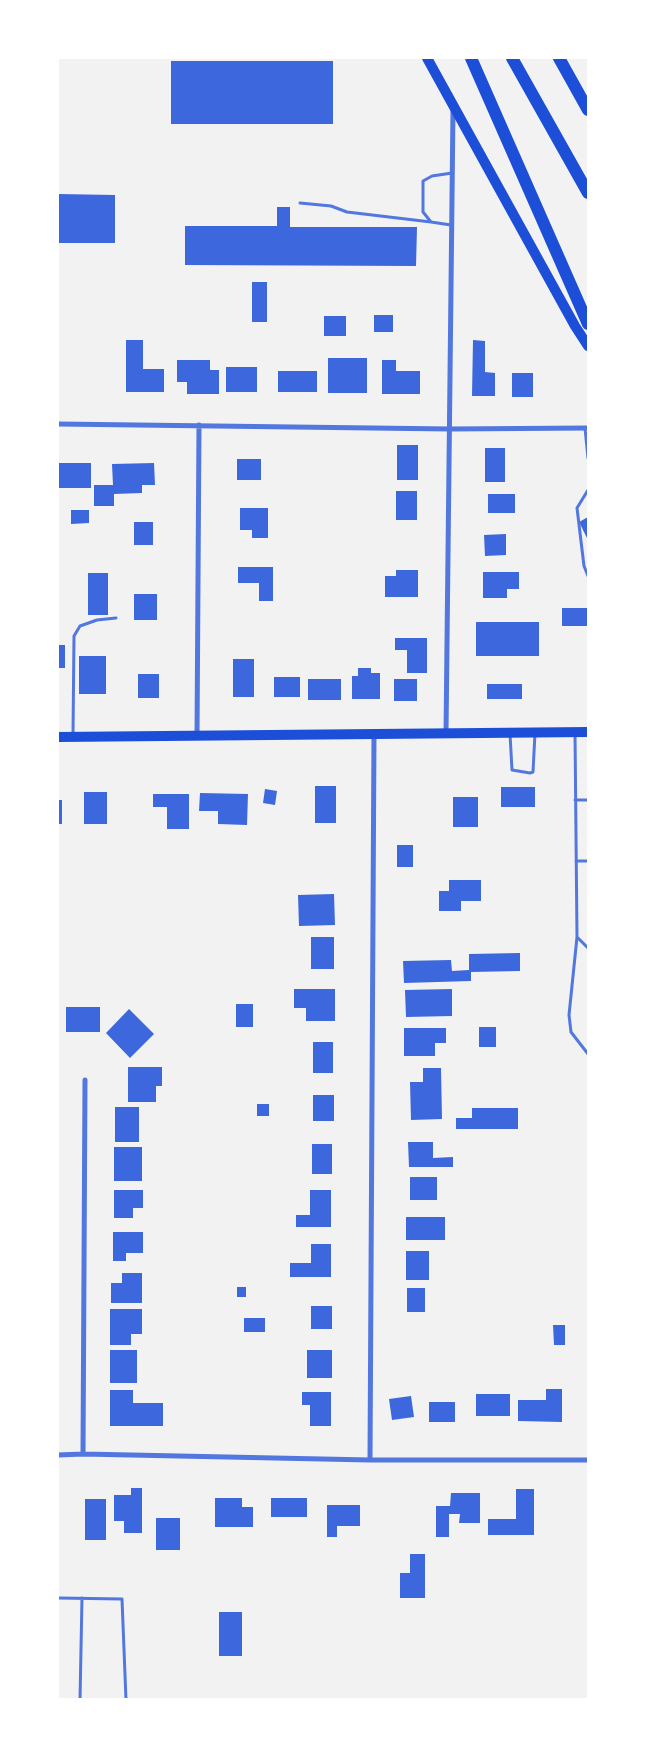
<!DOCTYPE html>
<html>
<head>
<meta charset="utf-8">
<style>
  body { margin:0 }
  #map { position:relative; width:646px; height:1757px; overflow:hidden; background:#f2f2f2; font-family:Manrope,sans-serif }
  canvas { display:block }
  .frame { position:absolute; inset:0; border:59px solid #fff; pointer-events:none }
</style>
</head>
<body>
<div id="map">
<canvas width="646" height="1757"></canvas>
<div class="frame"></div>
</div>
<script>
const g = document.querySelector('canvas').getContext('2d');
g.lineJoin = 'round';
function fillPath(path, color) {
  g.fillStyle = color;
  g.fill(path, 'evenodd');
}
function shape(rows) {
  const path = new Path2D();
  for (const r of rows) {
    path.moveTo(r[0], r[1]);
    for (let i = 2; i < r.length; i += 2) path.lineTo(r[i], r[i + 1]);
  }
  return path;
}
function trace(path, color, width, dash) {
  g.strokeStyle = color;
  g.lineWidth = width;
  g.lineCap = dash ? 'butt' : 'round';
  g.setLineDash(dash || []);
  g.stroke(path);
}
const building = shape([
  [171,61,333,61,333,124,171,124],
  [58,194,115,195,115,243,58,243],
  [277,207,290,207,290,227,417,227,416,266,185,265,185,226,277,226],
  [252,282,267,282,267,322,252,322],
  [374,315,393,315,393,332,374,332],
  [324,316,346,316,346,336,324,336],
  [126,340,143,340,143,369,164,369,164,392,126,392],
  [473,340,485,341,485,372,495,373,495,396,472,396],
  [328,358,367,358,367,393,328,393],
  [177,360,210,360,210,370,219,370,219,394,187,394,187,382,177,382],
  [382,360,396,360,396,371,420,371,420,394,382,394],
  [226,367,257,367,257,392,226,392],
  [278,371,317,371,317,392,278,392],
  [512,373,533,373,533,397,512,397],
  [397,445,418,445,418,480,397,480],
  [485,448,505,448,505,482,485,482],
  [237,459,261,459,261,480,237,480],
  [58,463,91,463,91,488,58,488],
  [154,463,155,485,142,485,142,493,114,494,114,506,94,506,94,485,113,485,112,464],
  [396,491,417,491,417,520,396,520],
  [488,494,515,494,515,513,488,513],
  [240,508,268,508,268,538,252,538,252,530,240,530],
  [71,510,89,510,89,523,71,524],
  [588,517,588,540,579,522],
  [134,522,153,522,153,545,134,545],
  [506,534,506,555,485,556,484,535],
  [238,567,273,567,273,601,259,601,259,583,238,583],
  [396,570,418,570,418,597,385,597,385,576,396,576],
  [483,572,519,572,519,589,507,589,507,598,483,598],
  [88,573,108,573,108,615,88,615],
  [134,594,157,594,157,620,134,620],
  [562,608,588,608,588,626,562,626],
  [476,622,539,622,539,656,476,656],
  [395,638,427,638,427,673,407,673,407,650,395,650],
  [58,645,65,645,65,668,58,668],
  [79,656,106,656,106,694,79,694],
  [233,659,254,659,254,697,233,697],
  [358,668,371,668,371,673,380,673,380,699,352,699,352,676,358,676],
  [138,674,159,674,159,698,138,698],
  [274,677,300,677,300,697,274,697],
  [308,679,341,679,341,700,308,700],
  [394,679,417,679,417,701,394,701],
  [487,684,522,684,522,699,487,699],
  [315,786,336,786,336,823,315,823],
  [501,787,535,787,535,807,501,807],
  [265,789,277,791,275,805,263,803],
  [84,792,107,792,107,824,84,824],
  [200,793,248,794,247,825,218,824,218,811,199,811],
  [153,794,189,794,189,829,167,829,167,807,153,807],
  [453,797,478,797,478,827,453,827],
  [58,800,62,800,62,824,58,824],
  [397,845,413,845,413,867,397,867],
  [449,880,481,880,481,901,461,901,461,911,439,911,439,891,449,891],
  [334,894,335,925,299,926,298,895],
  [311,937,334,937,334,969,311,969],
  [520,953,520,971,471,972,471,981,404,983,403,961,451,960,452,971,469,970,469,954],
  [294,989,335,989,335,1021,306,1021,306,1008,294,1008],
  [452,989,452,1016,406,1017,405,990],
  [236,1004,253,1004,253,1027,236,1027],
  [66,1007,100,1007,100,1032,66,1032],
  [129,1009,154,1034,130,1058,106,1033],
  [479,1027,496,1027,496,1047,479,1047],
  [404,1028,446,1028,446,1043,435,1043,435,1056,404,1056],
  [313,1042,333,1042,333,1073,313,1073],
  [128,1067,162,1067,162,1086,156,1086,156,1102,128,1102],
  [423,1068,441,1068,442,1119,411,1120,410,1082,423,1082],
  [313,1095,334,1095,334,1121,313,1121],
  [257,1104,269,1104,269,1116,257,1116],
  [115,1107,139,1107,139,1142,115,1142],
  [472,1108,518,1108,518,1129,456,1129,456,1118,472,1118],
  [408,1142,433,1142,433,1158,453,1157,453,1167,409,1167],
  [312,1144,332,1144,332,1174,312,1174],
  [114,1147,142,1147,142,1181,114,1181],
  [410,1177,437,1177,437,1200,410,1200],
  [114,1190,143,1190,143,1208,133,1208,133,1218,114,1218],
  [310,1190,331,1190,331,1227,296,1227,296,1215,310,1215],
  [406,1217,445,1217,445,1240,406,1240],
  [113,1232,143,1232,143,1253,126,1253,126,1261,113,1261],
  [311,1244,331,1244,331,1277,290,1277,290,1263,311,1263],
  [406,1251,429,1251,429,1280,406,1280],
  [122,1273,142,1273,142,1303,111,1303,111,1283,122,1283],
  [237,1287,246,1287,246,1297,237,1297],
  [407,1288,425,1288,425,1312,407,1312],
  [311,1306,332,1306,332,1329,311,1329],
  [110,1309,142,1309,142,1334,131,1334,131,1345,110,1345],
  [244,1318,265,1318,265,1332,244,1332],
  [553,1325,565,1325,565,1345,554,1345],
  [110,1350,137,1350,137,1383,110,1383],
  [307,1350,332,1350,332,1378,307,1378],
  [546,1389,562,1389,562,1422,518,1421,518,1400,546,1400],
  [110,1390,133,1390,133,1403,163,1403,163,1426,110,1426],
  [302,1392,331,1392,331,1426,310,1426,310,1405,302,1405],
  [476,1394,510,1394,510,1416,476,1416],
  [411,1396,414,1417,392,1420,389,1399],
  [429,1402,455,1402,455,1422,429,1422],
  [131,1488,142,1488,142,1533,124,1533,124,1521,114,1521,114,1495,131,1495],
  [516,1489,534,1489,534,1535,488,1535,488,1519,516,1519],
  [451,1493,480,1493,480,1523,459,1523,460,1514,449,1514,449,1537,436,1537,436,1506,450,1506],
  [215,1498,242,1498,242,1507,253,1507,253,1527,215,1527],
  [271,1498,307,1498,307,1517,271,1517],
  [85,1499,106,1499,106,1540,85,1540],
  [327,1505,360,1505,360,1526,337,1526,337,1537,327,1537],
  [156,1518,180,1518,180,1550,156,1550],
  [410,1554,425,1554,425,1598,400,1598,400,1573,410,1573],
  [219,1612,242,1612,242,1656,219,1656]
]);
const service = shape([
  [300,203,331,206,347,212,431,222],
  [451,225,431,222,423,212,423,181,432,176,452,173],
  [585,428,588,458],
  [588,490,577,508,584,566,588,576],
  [575,733,577,937,588,948],
  [73,734,74,636,80,626,97,620,116,618],
  [510,734,512,770,530,773,533,772,535,733],
  [575,800,588,800],
  [576,861,588,861],
  [577,937,569,1015,571,1032,588,1054],
  [58,1598,122,1599,126,1700],
  [80,1700,82,1598]
]);
const minor = shape([
  [58,424,450,429,588,428],
  [446,733,453,109],
  [197,737,199,425],
  [83,1454,85,1080],
  [58,1455,83,1454,370,1460,588,1460],
  [370,1460,374,734]
]);
const secondary = shape([
  [427,58,575,326,588,346],
  [58,737,588,732]
]);
const motorway = shape([
  [471,58,588,324],
  [512,58,588,193],
  [559,58,588,110]
]);
fillPath(building, '#3d67dc');
trace(service, '#5277de', 3);
trace(minor, '#5277de', 5);
trace(secondary, '#1d4ed8', 10);
trace(motorway, '#1d4ed8', 12);
</script>
</body>
</html>
